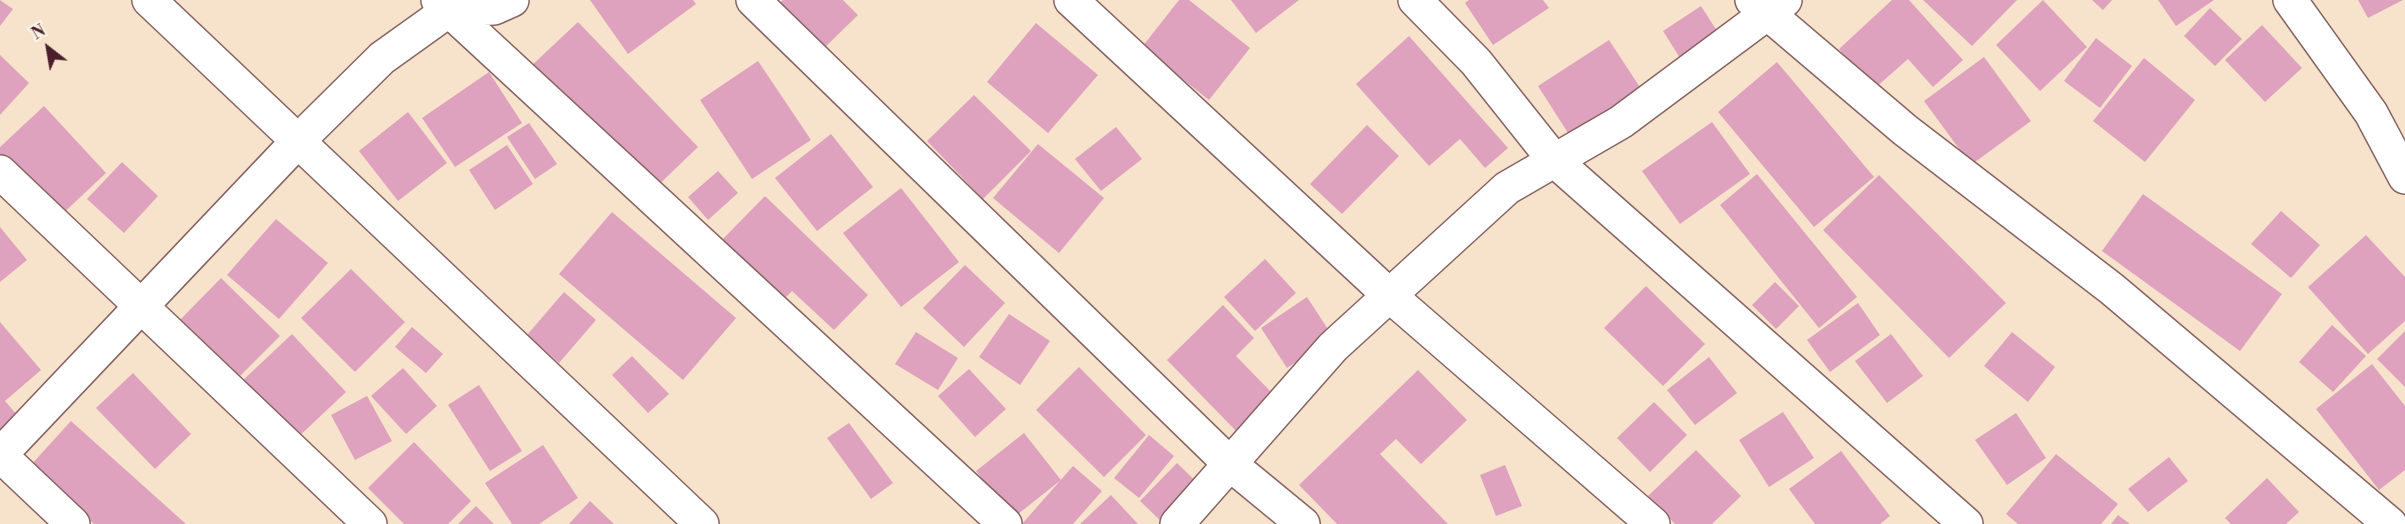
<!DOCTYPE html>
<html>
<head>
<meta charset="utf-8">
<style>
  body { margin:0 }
  #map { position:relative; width:2405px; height:524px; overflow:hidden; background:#f7e3cb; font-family:"Libre Bodoni",serif }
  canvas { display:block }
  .north { position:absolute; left:18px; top:18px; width:60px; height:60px; -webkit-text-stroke:4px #fcf5e5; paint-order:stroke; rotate:329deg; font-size:16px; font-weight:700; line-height:24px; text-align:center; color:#4a1f2b }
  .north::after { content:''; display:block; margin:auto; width:21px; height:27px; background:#4a1f2b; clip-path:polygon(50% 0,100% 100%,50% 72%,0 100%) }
</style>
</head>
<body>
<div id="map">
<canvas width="2405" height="524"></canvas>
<div class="north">N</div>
</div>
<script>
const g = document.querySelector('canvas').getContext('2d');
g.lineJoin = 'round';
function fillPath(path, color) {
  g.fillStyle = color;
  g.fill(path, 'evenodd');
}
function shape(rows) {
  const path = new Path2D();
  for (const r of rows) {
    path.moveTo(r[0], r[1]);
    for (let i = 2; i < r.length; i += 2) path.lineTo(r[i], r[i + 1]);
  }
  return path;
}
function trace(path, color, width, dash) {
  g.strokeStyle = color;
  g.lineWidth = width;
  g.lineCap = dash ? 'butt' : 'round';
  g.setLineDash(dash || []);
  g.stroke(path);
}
const building = shape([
  [0,0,13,9,0,26],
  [590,0,693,0,696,4,628,54],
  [783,0,843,0,858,15,814,58,769,14],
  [1179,0,1189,0,1250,48,1209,100,1142,47],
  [1231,0,1299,0,1256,33],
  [1469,0,1543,0,1549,8,1493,45,1465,3],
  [1892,0,1909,0,1963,60,1933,87,1908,59,1874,89,1839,49],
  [1923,0,2017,0,1972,46],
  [2043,0,2087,47,2040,91,1996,45],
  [2092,0,2112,0,2103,10],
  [2158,0,2214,0,2176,26],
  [2358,0,2403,0,2368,18],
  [1701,6,1726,45,1687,69,1663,31],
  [2210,8,2242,39,2215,66,2184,36],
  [578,22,698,147,649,194,529,68],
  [1036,23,1098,75,1048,133,987,82],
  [2262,25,2302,68,2265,102,2225,60],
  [1409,36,1508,148,1485,168,1460,139,1429,166,1356,84],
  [2096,38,2132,66,2100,108,2064,81],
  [1609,40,1649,101,1577,147,1538,86],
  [0,55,29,83,0,115],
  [1984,57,2031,121,1971,165,1924,101],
  [2144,58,2195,100,2145,162,2093,121],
  [758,61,811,140,752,179,700,100],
  [1777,62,1874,177,1814,227,1718,112],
  [489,72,522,123,455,167,422,118],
  [974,95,1031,151,983,199,927,141],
  [44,106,106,173,57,219,0,158,0,147],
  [408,112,447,163,398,201,359,151],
  [1712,122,1750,174,1680,224,1642,171],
  [529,123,557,164,535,179,507,137],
  [1367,125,1399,156,1342,214,1310,184],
  [1116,127,1142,159,1101,191,1075,159],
  [831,134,873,187,817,231,775,178],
  [1038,144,1104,198,1059,253,993,198],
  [507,145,533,184,495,210,469,170],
  [122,162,158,196,124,233,87,199],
  [718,171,738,193,708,220,688,197],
  [1757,174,1857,297,1819,328,1720,205],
  [1879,175,2006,303,1949,358,1823,230],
  [901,188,959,262,901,307,843,233],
  [2143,194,2282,294,2240,351,2102,251],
  [765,196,868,295,834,330,792,291,781,302,719,243],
  [2281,211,2320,245,2291,278,2251,244],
  [612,212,736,318,683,380,559,274],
  [276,219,328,263,279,319,227,275],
  [0,227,27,260,0,282],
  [2366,235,2405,277,2405,321,2368,354,2308,287],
  [1265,259,1296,293,1255,331,1224,297],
  [965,265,1005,303,964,347,923,308],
  [351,269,405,322,355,372,301,318],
  [221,278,280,336,236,380,177,323],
  [1775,282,1799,306,1776,329,1752,305],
  [1646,286,1705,344,1663,386,1604,328],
  [564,292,596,320,559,363,527,335],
  [1307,297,1333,337,1287,368,1261,328],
  [1858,303,1880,335,1830,372,1807,340],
  [1223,305,1254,338,1236,356,1274,395,1237,432,1167,360],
  [1009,314,1050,341,1020,385,979,357],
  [0,322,41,370,5,401,18,416,0,431],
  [2332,325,2366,356,2333,392,2299,362],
  [412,327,443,354,426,373,395,347],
  [2405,331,2405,387,2377,359],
  [916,332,958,358,938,390,895,364],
  [2012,332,2055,367,2028,402,1984,366],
  [292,334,346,392,294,441,240,383],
  [1891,334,1923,376,1887,403,1855,361],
  [632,356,669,394,648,413,612,375],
  [1709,357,1737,393,1695,425,1667,390],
  [2372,364,2405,406,2405,470,2379,490,2316,409],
  [1079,367,1146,435,1104,477,1036,410],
  [403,368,437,406,406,434,371,396],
  [969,369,1006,409,975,437,938,396],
  [1418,370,1467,420,1421,464,1396,439,1380,454,1448,524,1337,524,1299,485],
  [133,373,191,434,155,469,96,408],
  [479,385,522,451,490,471,448,405],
  [367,396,392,441,355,460,331,415],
  [1654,402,1687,435,1650,472,1617,438],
  [1783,412,1814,458,1769,487,1739,440],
  [2016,413,2046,458,2007,485,1975,440],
  [71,421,186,524,94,524,30,466],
  [849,423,893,483,871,499,827,438],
  [1024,433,1061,480,1013,518,976,471],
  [1149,435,1174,456,1139,498,1114,478],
  [414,442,471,501,448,524,404,524,368,488],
  [543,445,578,498,539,524,512,524,485,483],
  [1696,450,1741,496,1712,524,1675,524,1648,496],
  [1841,451,1890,516,1880,524,1815,524,1789,489],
  [2056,454,2118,504,2101,524,2018,524,2006,514],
  [2169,457,2188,481,2148,512,2128,489],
  [1177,463,1206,491,1164,524,1140,501],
  [1505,465,1522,506,1496,516,1480,475],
  [1073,466,1102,491,1073,524,1022,524],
  [2267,478,2299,512,2286,524,2231,524,2225,518],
  [1111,495,1138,524,1080,524],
  [590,501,614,524,569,524],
  [476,506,494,524,458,524],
  [2118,515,2130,524,2111,524]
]);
const minor = shape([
  [149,0,702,524],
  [438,0,1005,524],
  [753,0,1230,464,1303,524],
  [1071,0,1389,295,1653,524],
  [1415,0,1476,62,1554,160,1966,524],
  [1752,0,1905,130,2112,289,2390,524],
  [2290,0,2371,113,2405,177],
  [0,172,370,524],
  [0,455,297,142,382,58,449,10,494,8,512,0],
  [0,455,73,524],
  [1177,524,1333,347,1507,188,1621,122,1785,0]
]);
fillPath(building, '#dea2bf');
trace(minor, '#876463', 36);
trace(minor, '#fff', 33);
</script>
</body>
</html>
